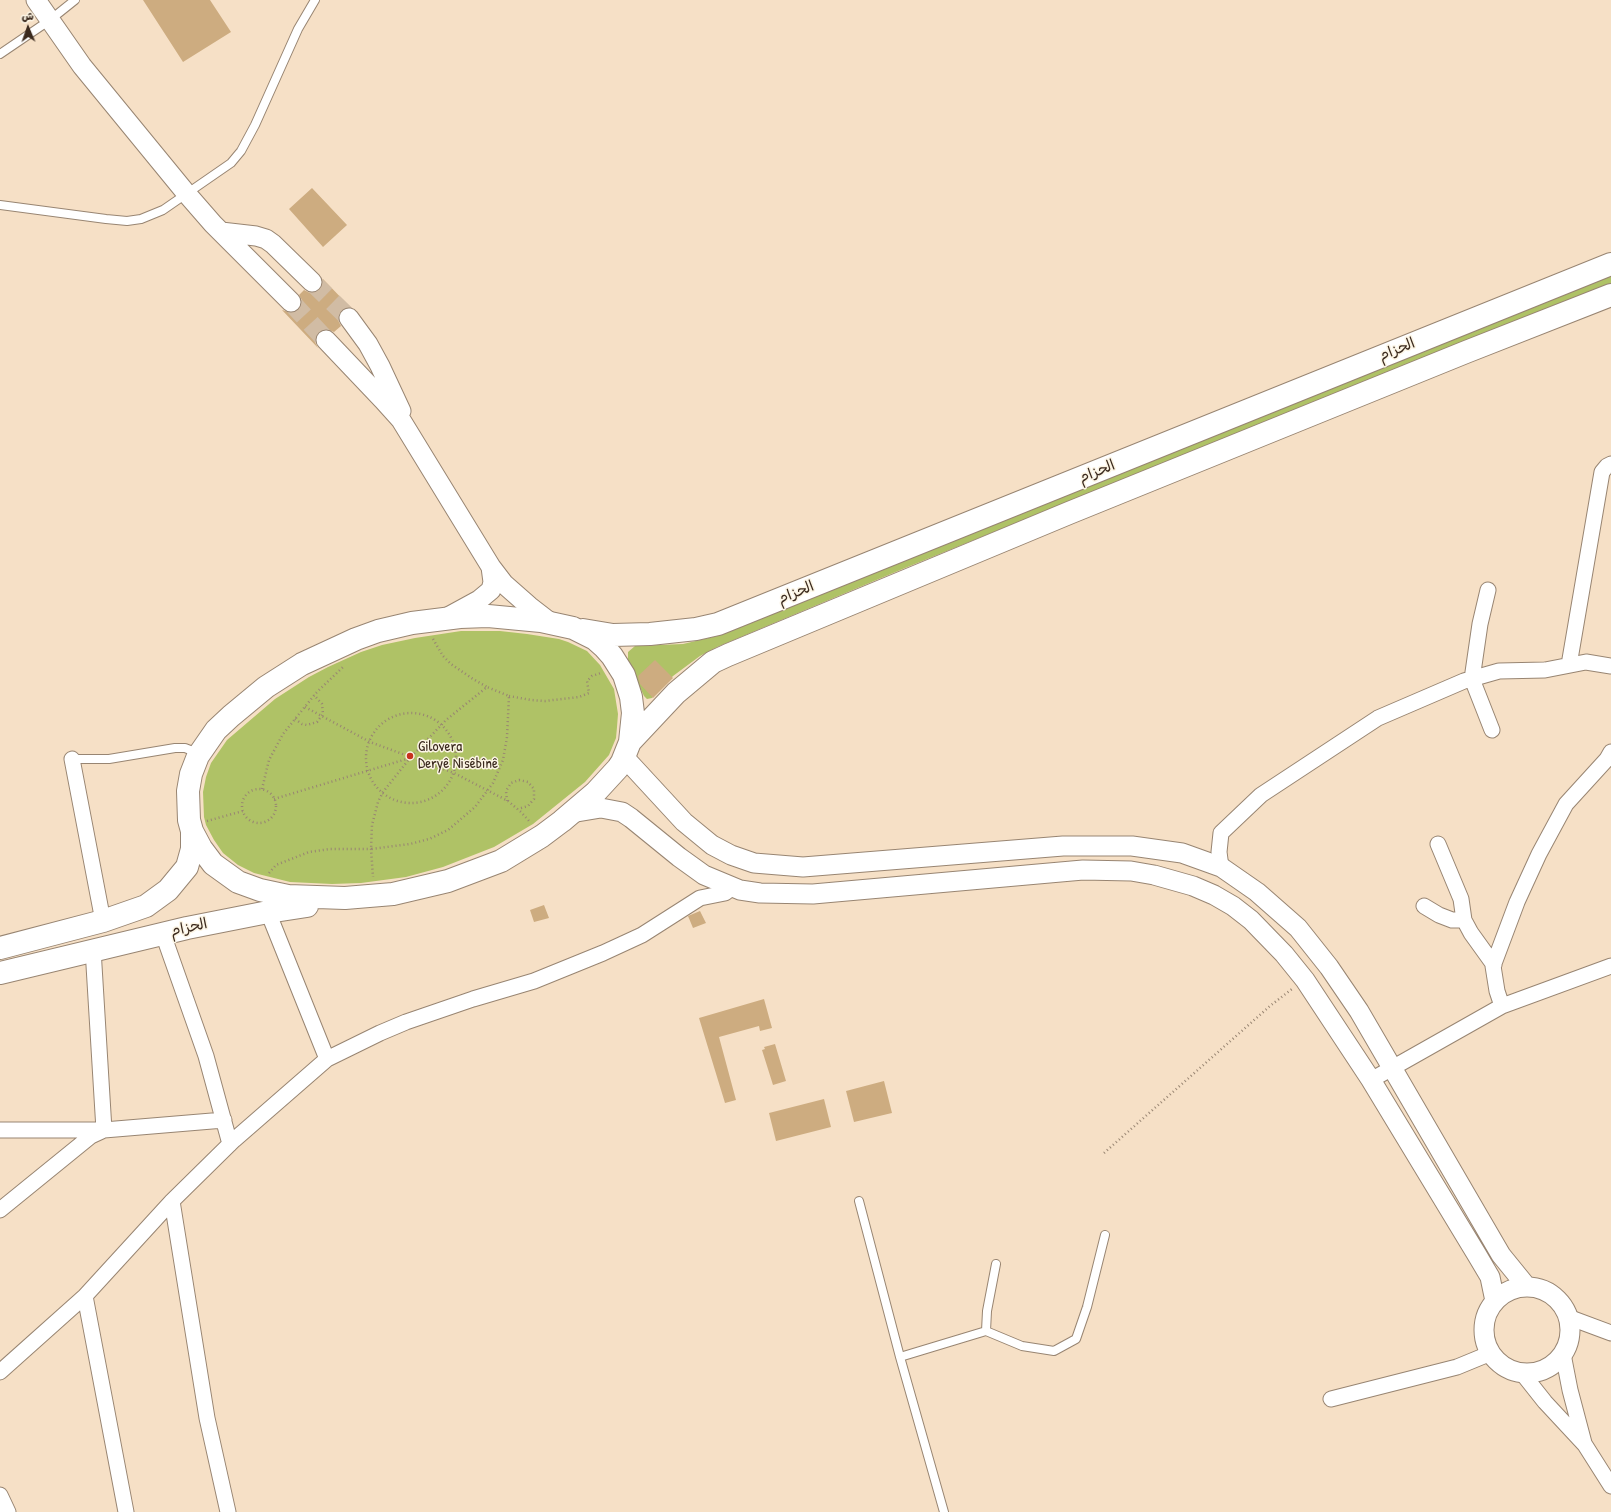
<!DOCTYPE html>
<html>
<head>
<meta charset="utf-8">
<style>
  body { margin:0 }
  #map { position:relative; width:1611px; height:1512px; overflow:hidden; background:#f6e0c6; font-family:"Patrick Hand","Playpen Sans Arabic",sans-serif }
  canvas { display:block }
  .north { position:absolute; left:8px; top:8px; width:40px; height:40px; -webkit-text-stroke:3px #fcf5e5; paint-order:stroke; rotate:358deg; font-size:11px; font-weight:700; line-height:16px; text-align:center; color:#3b2a1e }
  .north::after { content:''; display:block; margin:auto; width:14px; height:18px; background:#3b2a1e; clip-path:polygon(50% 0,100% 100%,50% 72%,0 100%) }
</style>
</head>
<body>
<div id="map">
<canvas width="1611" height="1512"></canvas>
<div class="north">ش</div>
</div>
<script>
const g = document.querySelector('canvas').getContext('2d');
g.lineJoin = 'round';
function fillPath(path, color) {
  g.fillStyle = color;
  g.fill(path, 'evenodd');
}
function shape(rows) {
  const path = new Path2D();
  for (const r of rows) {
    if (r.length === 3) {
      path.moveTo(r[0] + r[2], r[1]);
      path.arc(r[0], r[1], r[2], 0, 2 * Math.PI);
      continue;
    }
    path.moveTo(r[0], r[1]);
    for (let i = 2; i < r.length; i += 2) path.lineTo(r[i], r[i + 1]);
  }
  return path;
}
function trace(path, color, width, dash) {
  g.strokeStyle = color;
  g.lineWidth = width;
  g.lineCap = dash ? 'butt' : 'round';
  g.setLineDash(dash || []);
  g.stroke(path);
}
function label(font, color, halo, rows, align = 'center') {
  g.font = font + ' "Patrick Hand","Playpen Sans Arabic",sans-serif';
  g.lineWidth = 3;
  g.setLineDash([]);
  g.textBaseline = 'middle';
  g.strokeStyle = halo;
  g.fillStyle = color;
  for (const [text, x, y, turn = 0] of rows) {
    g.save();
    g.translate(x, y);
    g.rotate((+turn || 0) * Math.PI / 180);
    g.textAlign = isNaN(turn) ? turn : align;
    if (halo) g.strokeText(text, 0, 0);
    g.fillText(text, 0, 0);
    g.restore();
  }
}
const green = shape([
  [1611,275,1611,284,1447,348,905,568,717,647,700,656,673,676,652,698,647,699,644,696,628,661,628,652,635,646,683,644,717,636],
  [461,631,500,631,527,634,559,639,568,642,587,651,600,665,614,689,618,714,617,727,616,738,609,755,585,782,533,824,494,847,443,867,406,877,361,883,332,884,290,882,254,873,238,865,223,853,214,840,206,825,204,817,203,792,206,777,211,763,227,740,275,699,309,677,328,667,361,652,382,645,415,638]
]);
const building = shape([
  [143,0,210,0,231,32,183,62],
  [312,188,347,225,323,247,289,209],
  [323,279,350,307,343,309,339,313,338,320,341,326,334,332,329,330,324,329,318,332,316,337,315,342,318,348,282,310,293,313,298,310,302,304,302,300,299,295,304,290,310,293,315,293,320,290,323,285],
  [655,660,673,678,653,698,640,684,638,676],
  [544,905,549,918,534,922,530,910],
  [700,911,706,923,693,928,688,916],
  [764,999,772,1028,760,1031,759,1026,719,1037,736,1100,725,1103,699,1018],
  [775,1044,786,1081,773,1085,762,1050,765,1049,764,1047],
  [884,1081,892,1113,854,1122,846,1091],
  [824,1099,831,1127,776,1141,769,1113]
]);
const tertiaryTunnel = shape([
  [312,282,349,318],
  [291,302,326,340]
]);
const path = shape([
  [433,639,443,656,451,664,473,679,487,687],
  [509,696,531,700,545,701,579,697,589,693,587,681,592,676,601,673],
  [305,707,370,742,454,773,508,801,521,812,530,822],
  [411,758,45],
  [295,719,302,724,307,725,317,722,323,714,322,704,314,695],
  [262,789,269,760,283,734,316,693,344,666],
  [259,806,17],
  [274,799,410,758,446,720,487,687,509,696,507,737,503,760,493,783,475,807,448,830,429,839,410,844,371,849,372,825,378,802,383,792,410,758],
  [507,801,506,791,511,783,519,780,528,782,534,789,534,799,528,806,518,809],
  [207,821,243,811],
  [269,873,276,865,309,852,330,849,371,849,373,877],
  [1104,1153,1270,1006,1292,989]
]);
const service = shape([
  [0,54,50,20,75,0],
  [0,205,106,219,127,221,141,219,163,210,231,163,241,151,255,125,298,29,315,0],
  [72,759,109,759,175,748,185,748,198,753],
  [859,1201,900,1357,944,1512],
  [996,1264,987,1311,986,1331,1022,1346,1054,1351,1076,1339,1087,1307,1105,1235],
  [900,1357,986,1331]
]);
const minor = shape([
  [1488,590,1480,624,1472,679,1492,730],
  [1569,665,1602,472,1607,466,1611,464],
  [72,759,103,921],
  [1438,844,1461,899,1464,920,1471,933,1494,965],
  [1221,867,1219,852,1221,833,1261,795,1378,718,1464,681,1499,671,1545,670,1586,662,1611,666],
  [1424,906,1439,915,1452,920,1464,920],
  [268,912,327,1059],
  [163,934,206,1056,230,1144],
  [1502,1006,1497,991,1493,966,1517,902,1539,854,1566,804,1607,759,1611,752],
  [1371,1080,1502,1006,1611,966],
  [0,1130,104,1130,224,1120],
  [172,1201,207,1418,228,1512],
  [0,1210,91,1136,104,1130,93,949],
  [85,1296,126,1512],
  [1568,1317,1611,1333],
  [1563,1354,1570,1390,1584,1443],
  [0,1372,85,1296,172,1201,234,1140,327,1059,380,1033,406,1022,473,999,534,981,603,953,642,935,700,898,725,893,733,887],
  [1522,1373,1545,1402,1585,1445,1611,1486],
  [1331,1399,1457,1367,1491,1353],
  [0,1495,8,1512]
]);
const tertiary = shape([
  [36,0,82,66,186,193,213,224,291,302],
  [221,232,256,236,266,239,273,244,312,282],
  [349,318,368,344,380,366,401,411],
  [326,340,383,400,401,420,491,567,504,584,529,606,551,623],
  [446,618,479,600,491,590,493,582,491,567],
  [624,757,684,822,712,845,731,855,754,863,803,867,1063,846,1132,846,1182,853,1221,867,1257,892,1298,928,1329,967,1359,1011,1501,1255,1527,1287],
  [571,813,601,808,622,812,631,818,679,857,704,875,740,890,760,893,813,894,1083,870,1131,871,1154,875,1193,886,1214,895,1233,906,1251,920,1284,954,1305,980,1371,1080,1477,1255,1490,1277,1495,1301],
  [1527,1330,43]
]);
const secondary = shape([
  [488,616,541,621,573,628,595,639,604,647,612,656,624,675,631,697,633,713,630,742,622,762,618,768,595,793,562,821,542,836,501,861,448,881,393,894,345,898,288,896,260,890,238,882,213,864,201,848,192,831,189,820,188,791,191,774,198,756,216,730,231,716,266,687,302,664,356,639,378,631,412,623,460,617,488,616],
  [583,630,613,635,650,634,696,629,718,624,1611,264],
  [630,742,676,693,713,662,728,655,1069,513,1466,352,1611,295],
  [0,948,103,921,146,906,168,890,187,867,192,849,192,831],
  [0,973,187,928,268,912,307,906]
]);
const markers = [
  [410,756,4,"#c8321e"]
];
const streetNames = [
  ["الحزام",1397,350,-22],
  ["الحزام",1097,472,-22],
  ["الحزام",796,593,-22],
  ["الحزام",189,928,-13]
];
const poiNames = [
  ["Gilovera",418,747],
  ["Deryê Nisêbînê",418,764]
];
fillPath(green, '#afc266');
fillPath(building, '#cdac80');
trace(tertiaryTunnel, '#d1bca4', 19, [19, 10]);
trace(service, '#988572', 10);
trace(minor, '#988572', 17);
trace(tertiary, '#988572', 21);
trace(secondary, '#988572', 24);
trace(path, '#988572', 2.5, [1, 3]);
trace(service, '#fff', 8);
trace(minor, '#fff', 15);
trace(tertiary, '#fff', 19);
trace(secondary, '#fff', 22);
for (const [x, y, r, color] of markers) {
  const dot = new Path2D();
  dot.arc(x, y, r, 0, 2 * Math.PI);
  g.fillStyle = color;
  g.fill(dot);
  trace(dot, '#fcf5e5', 1.5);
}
label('15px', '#3b2a1e', '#fcf5e5', streetNames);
label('15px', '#3b2a1e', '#fcf5e5', poiNames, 'left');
</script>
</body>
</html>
